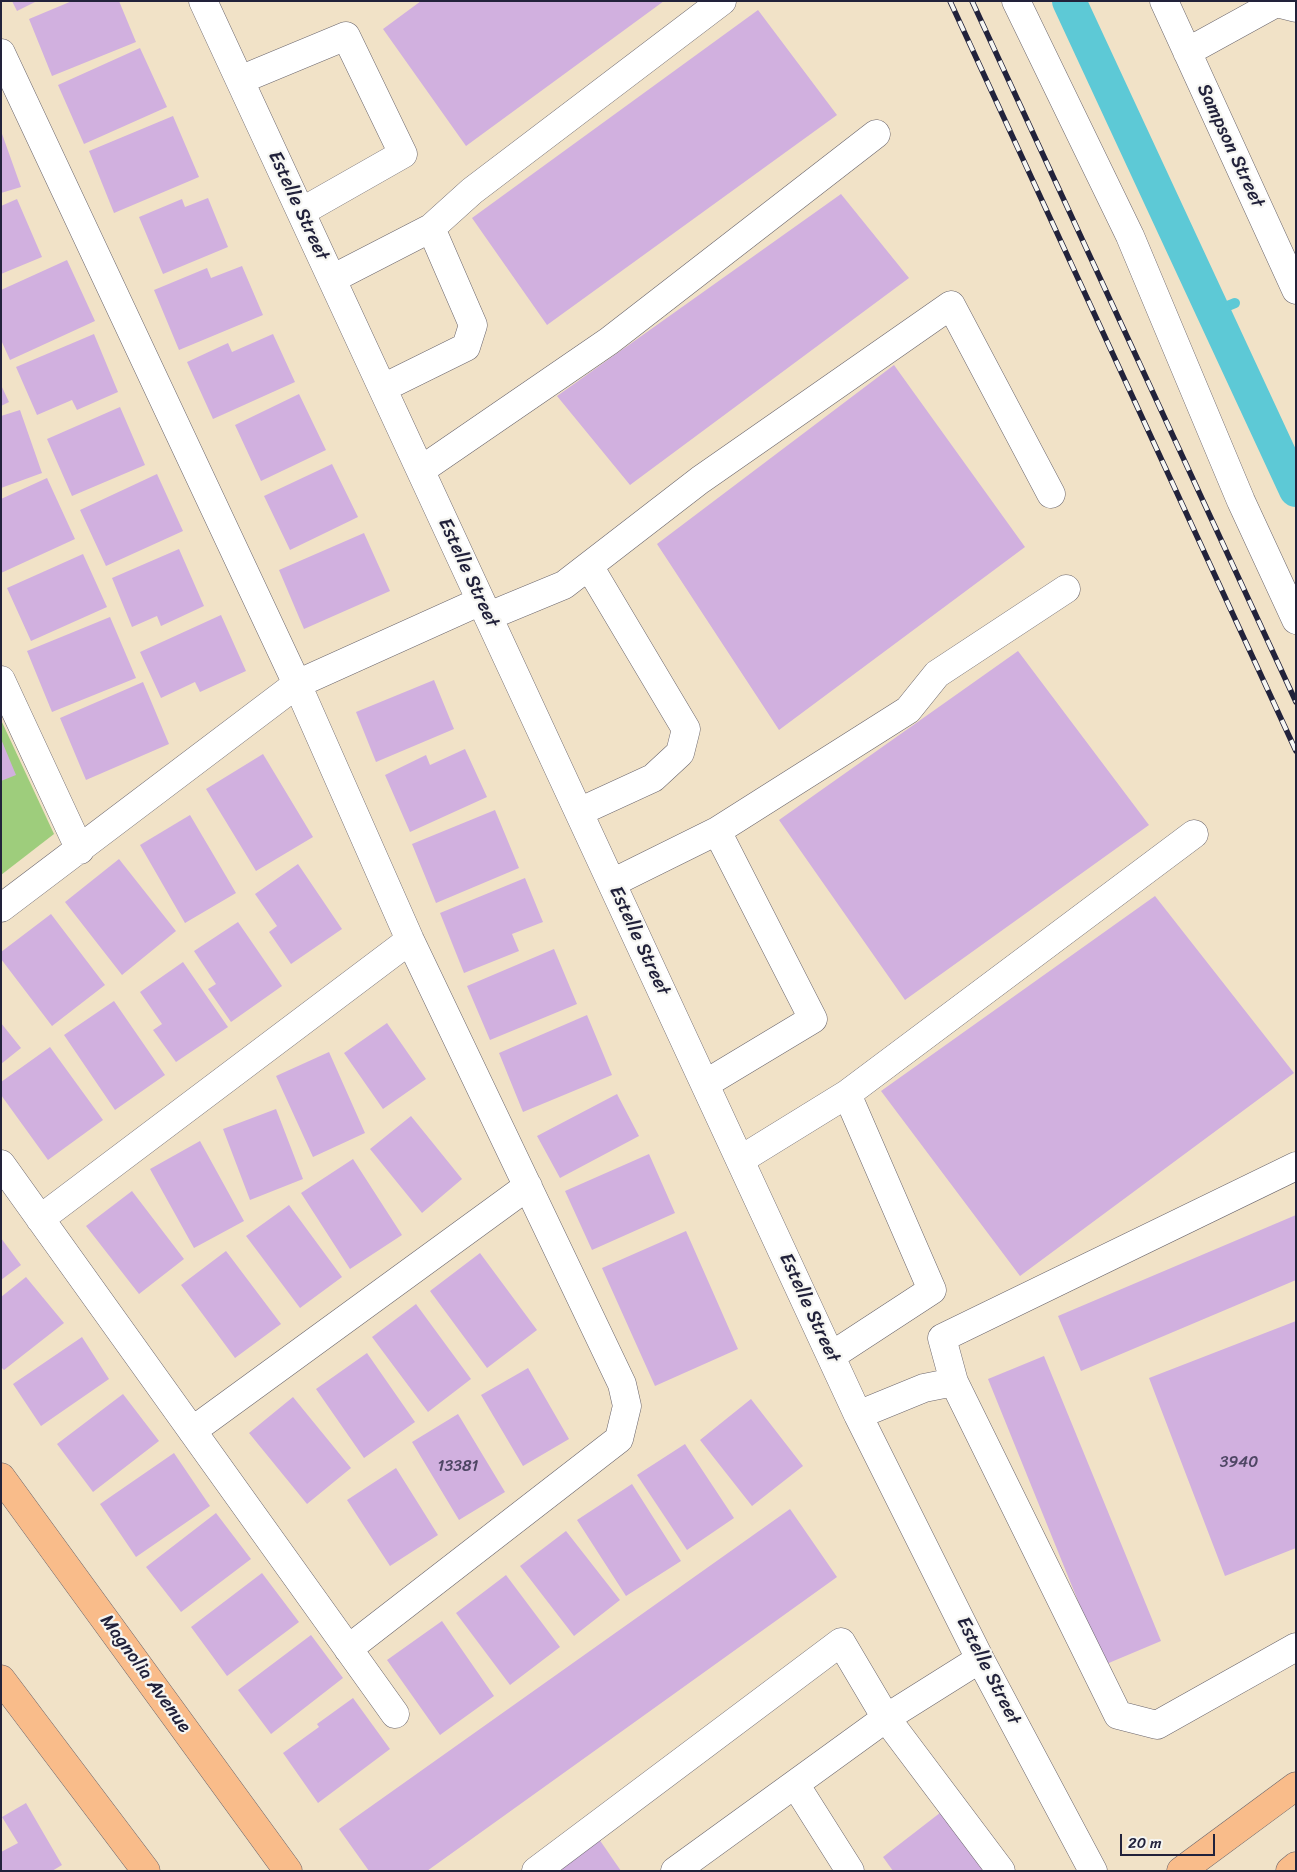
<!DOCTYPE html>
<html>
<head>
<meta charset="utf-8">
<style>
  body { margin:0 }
  #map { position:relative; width:1297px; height:1872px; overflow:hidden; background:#f1e2c7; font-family:Sriracha,sans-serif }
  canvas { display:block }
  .frame { position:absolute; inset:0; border:2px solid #22223b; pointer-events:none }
  .scale { position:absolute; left:1120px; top:1834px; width:95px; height:22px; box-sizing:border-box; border:2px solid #22223b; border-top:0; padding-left:6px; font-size:15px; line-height:18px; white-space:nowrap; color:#22223b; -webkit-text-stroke:4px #f6f6f2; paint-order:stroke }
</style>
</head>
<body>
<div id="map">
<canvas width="1297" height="1872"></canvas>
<div class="frame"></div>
<div class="scale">20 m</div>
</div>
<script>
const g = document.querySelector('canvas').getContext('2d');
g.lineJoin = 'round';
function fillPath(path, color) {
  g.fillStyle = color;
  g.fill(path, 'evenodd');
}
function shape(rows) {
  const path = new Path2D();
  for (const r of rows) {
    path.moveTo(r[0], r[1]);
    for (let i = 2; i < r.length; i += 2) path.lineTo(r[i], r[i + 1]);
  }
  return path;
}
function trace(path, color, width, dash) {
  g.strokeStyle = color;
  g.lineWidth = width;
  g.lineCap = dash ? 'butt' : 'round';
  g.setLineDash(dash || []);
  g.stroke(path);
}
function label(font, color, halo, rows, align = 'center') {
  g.font = font + ' Sriracha,sans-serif';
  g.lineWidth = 4.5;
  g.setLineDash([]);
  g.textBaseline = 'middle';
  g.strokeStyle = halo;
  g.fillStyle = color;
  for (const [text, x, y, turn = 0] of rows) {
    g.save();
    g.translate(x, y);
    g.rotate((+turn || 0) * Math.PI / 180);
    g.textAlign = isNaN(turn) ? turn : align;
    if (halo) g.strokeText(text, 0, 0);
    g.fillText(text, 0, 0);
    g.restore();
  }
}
const green = shape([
  [1,720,54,834,1,875]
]);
const stream = shape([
  [1213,312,1235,303]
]);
const canal = shape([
  [1069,1,1296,490]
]);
const building = shape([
  [12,1,37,1,17,11],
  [72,1,119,1,136,42,52,76,29,19],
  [421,1,664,1,466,146,383,29],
  [758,10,837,115,547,325,472,218],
  [140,48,167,107,84,144,58,85],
  [173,116,199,177,114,213,89,151],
  [1,131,21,187,1,193],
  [841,194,909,278,630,485,557,396],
  [208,198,228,247,163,274,139,217,182,199,185,207],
  [17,199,42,257,1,274,1,206],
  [67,260,95,321,10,360,1,340,1,290],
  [242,266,263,315,179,350,154,290,207,268,211,278],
  [94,334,118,392,77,410,72,400,37,415,16,367],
  [273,334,295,382,213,419,187,362,228,343,232,352],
  [894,365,1025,547,779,730,657,544],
  [1,385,9,402,1,406],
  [299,394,326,450,261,481,235,425],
  [120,407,145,465,72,496,47,439],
  [20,410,42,473,1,488,1,416],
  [332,464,358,517,290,550,264,496],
  [157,474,183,531,106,566,80,510],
  [47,478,75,539,1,573,1,499],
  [364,533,390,591,304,629,279,570],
  [179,549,204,606,161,626,157,616,132,627,112,578],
  [83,554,107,607,31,641,7,588],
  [221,615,246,671,200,692,195,682,161,698,140,652],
  [110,617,136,678,52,712,27,651],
  [1018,651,1149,825,905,1000,779,820],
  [434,680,454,729,376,762,356,712],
  [143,682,169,744,86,780,60,718],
  [1,739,16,775,1,781],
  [465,749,487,797,410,832,385,775,426,755,430,765],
  [263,754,313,837,256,871,206,789],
  [495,810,519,868,436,903,412,844],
  [190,815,236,893,185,923,140,845],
  [119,859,176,931,122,975,65,902],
  [298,864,342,929,291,964,269,932,277,926,255,894],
  [525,878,543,922,512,934,519,951,464,973,440,913],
  [1155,896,1294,1073,1020,1276,881,1091],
  [51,914,105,985,52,1026,1,959,1,952],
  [238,922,282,986,231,1022,208,989,216,984,194,951],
  [554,949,577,1004,490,1040,467,986],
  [183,962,228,1027,176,1062,153,1030,162,1024,140,992],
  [114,1001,165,1075,115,1110,64,1035],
  [587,1015,612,1075,523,1112,499,1053],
  [1,1023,21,1048,1,1064],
  [387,1023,426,1079,383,1109,344,1053],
  [50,1047,103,1120,48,1160,1,1095,1,1082],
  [329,1052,365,1133,313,1157,276,1076],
  [617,1094,639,1136,560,1178,537,1136],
  [276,1109,303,1179,250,1200,223,1129],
  [411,1116,462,1179,422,1213,370,1149],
  [200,1141,244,1221,194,1248,150,1169],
  [649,1154,675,1213,592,1250,565,1191],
  [353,1159,402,1235,350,1269,301,1193],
  [132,1191,184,1259,139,1294,86,1226],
  [289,1205,342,1277,300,1308,246,1236],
  [1296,1215,1296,1280,1081,1371,1058,1316],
  [686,1231,738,1349,655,1386,602,1268],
  [1,1238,21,1265,1,1280],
  [226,1251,281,1324,235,1358,181,1285],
  [480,1253,537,1330,487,1368,430,1291],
  [26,1277,64,1323,4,1370,1,1367,1,1297],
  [416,1304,471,1379,428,1412,372,1337],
  [1296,1321,1296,1548,1225,1576,1149,1378],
  [82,1337,109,1379,41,1426,13,1384],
  [367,1353,415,1422,364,1458,316,1389],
  [1044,1356,1161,1641,1104,1665,988,1379],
  [528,1368,569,1439,523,1466,481,1395],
  [123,1394,159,1441,93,1492,57,1444],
  [293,1397,351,1468,307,1504,249,1433],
  [751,1399,803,1466,752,1506,700,1440],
  [458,1414,505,1492,459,1520,412,1442],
  [685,1444,734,1518,687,1550,637,1475],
  [174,1453,210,1506,136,1557,100,1504],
  [396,1468,438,1535,390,1566,347,1500],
  [632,1484,681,1561,626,1596,577,1520],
  [790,1509,837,1577,427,1871,369,1871,339,1829],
  [216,1513,251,1559,181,1612,146,1567],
  [566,1531,620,1600,574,1636,520,1566],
  [262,1573,299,1622,227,1676,191,1627],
  [506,1575,560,1647,510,1685,456,1613],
  [442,1621,494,1696,440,1735,387,1660],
  [311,1635,343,1678,271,1734,238,1690],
  [353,1698,390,1749,318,1803,283,1753,319,1727,317,1724],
  [26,1803,62,1865,52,1871,1,1871,1,1852,18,1843,2,1817],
  [945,1809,989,1871,893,1871,883,1857],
  [599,1839,621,1871,554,1871]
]);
const minor = shape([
  [203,1,858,1415,980,1659,1093,1871],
  [1016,1,1130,236,1241,501,1296,620],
  [1164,1,1296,290],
  [1187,52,1276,3,1296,8],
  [1,53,297,684,410,940,622,1384,627,1406,619,1439,348,1649],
  [240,80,346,36,403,154,301,212],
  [332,279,431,228,472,191,722,1],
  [383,388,466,347,473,325,431,228],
  [421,470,609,341,876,134],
  [489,616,564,585,700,480,951,305,1051,494],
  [1,680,80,850],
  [579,812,653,778,680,753,686,729,589,566],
  [717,831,908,710,937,674,1066,589],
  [612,883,717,831,813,1019,705,1084],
  [1,908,297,684,481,601],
  [740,1160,847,1094,1194,834],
  [1,1164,395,1714],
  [40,1219,410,940],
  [831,1356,932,1290,847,1094],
  [954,1382,942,1338,1296,1166],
  [858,1415,924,1388,954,1382,1118,1715,1157,1725,1296,1647],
  [192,1431,528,1186],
  [795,1784,850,1871],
  [536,1871,841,1642,886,1718,980,1659],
  [675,1871,886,1718,1001,1871]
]);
const major = shape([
  [1,1477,288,1871],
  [1,1679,146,1871],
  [1181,1871,1296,1786],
  [1290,1871,1296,1866]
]);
const rail = shape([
  [950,1,1296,751],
  [972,1,1296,702]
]);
const numberNames = [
  ["3940",1239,1463],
  ["13381",458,1467]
];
const streetNames = [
  ["Sampson Street",1230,146,65],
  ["Estelle Street",298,206,65],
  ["Estelle Street",468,573,65],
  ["Estelle Street",639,941,65],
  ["Estelle Street",809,1308,65],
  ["Estelle Street",988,1671,63],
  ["Magnolia Avenue",145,1674,54]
];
fillPath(green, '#9ecd7c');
trace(stream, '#5dc9d6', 10);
trace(canal, '#5dc9d6', 34);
fillPath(building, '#d1b0df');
trace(minor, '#6a656c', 29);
trace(major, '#6a656c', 29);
trace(minor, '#fff', 28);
trace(major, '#f9bc8a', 28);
trace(rail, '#22223b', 5.5);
trace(rail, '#f6f6f2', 4, [11]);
label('16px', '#4e4664', null, numberNames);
label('19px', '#22223b', '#f6f6f2', streetNames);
</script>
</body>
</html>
